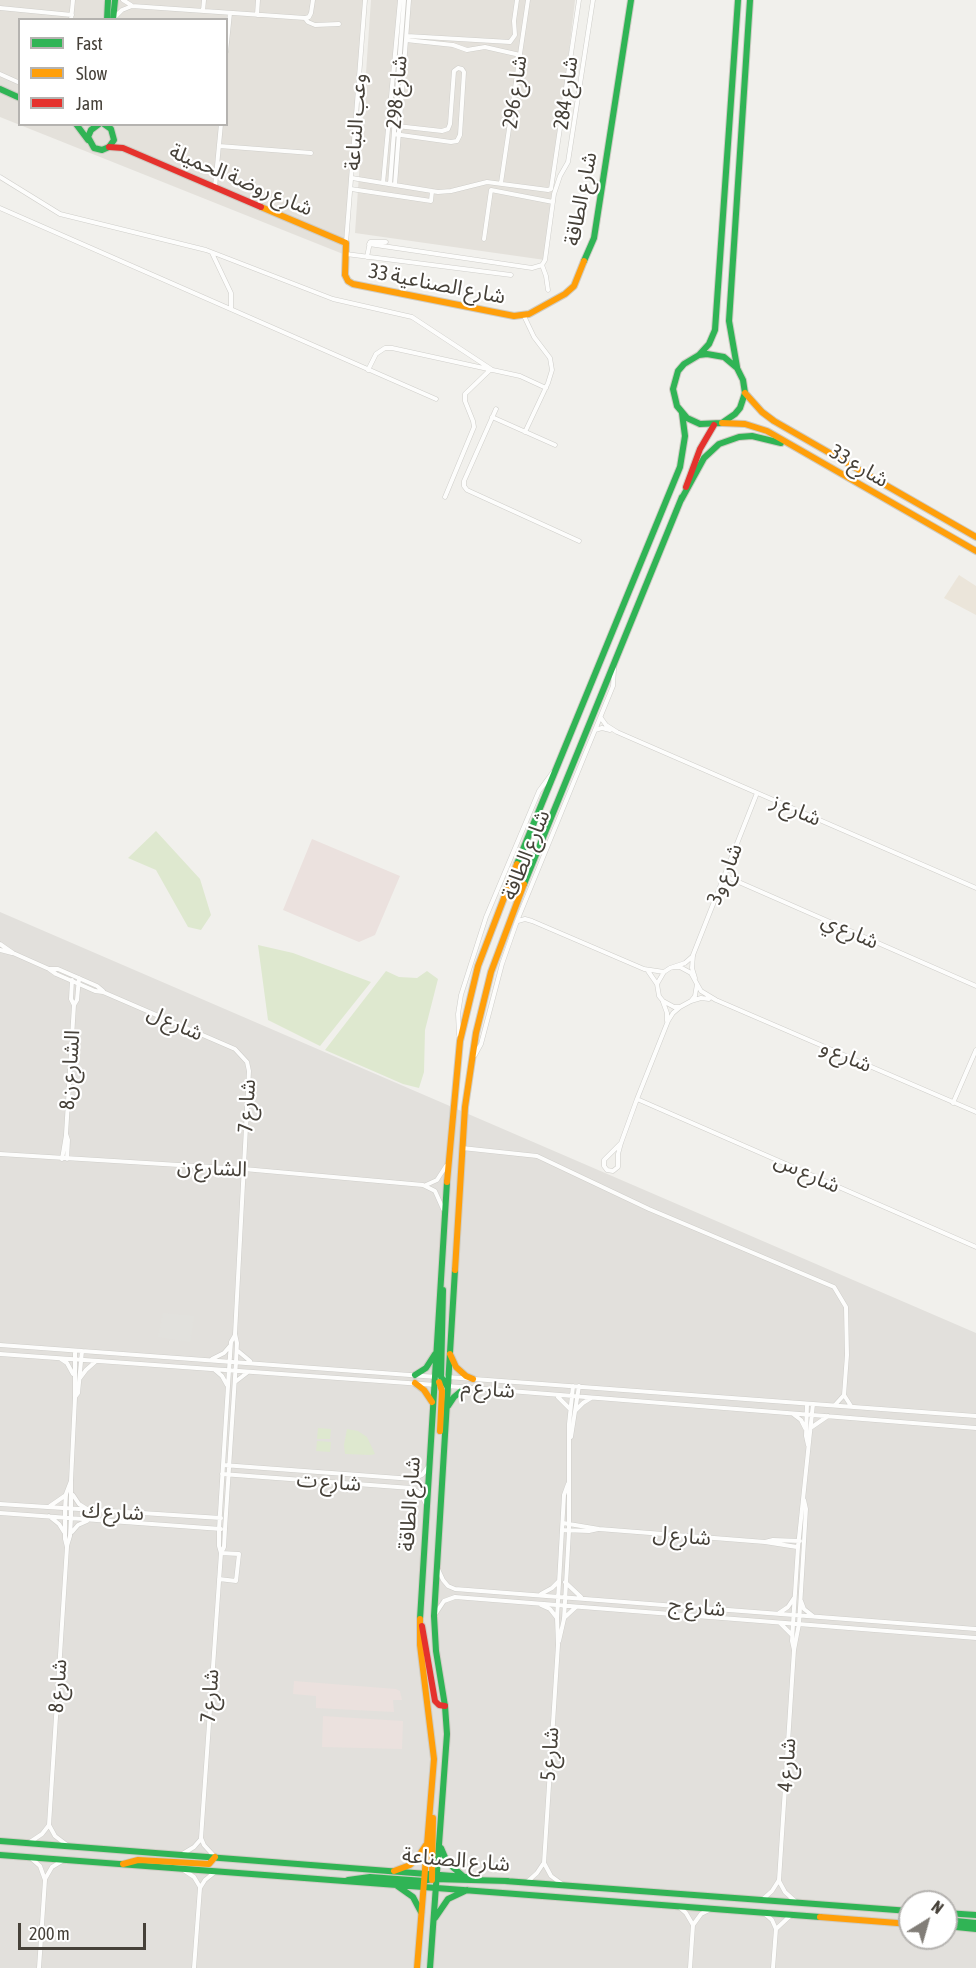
<!DOCTYPE html>
<html>
<head>
<meta charset="utf-8">
<style>
  body { margin:0 }
  #map { position:relative; width:976px; height:1968px; overflow:hidden; background:#f1f0ec; font-family:"Asap Condensed",sans-serif }
  canvas { display:block }
  .legend { position:absolute; left:18px; top:18px; width:210px; height:108px; box-sizing:border-box; background:#fff; border:2px solid #b5b3b0; margin:0; padding:8px 10px; list-style:none; font-size:18px; color:#464139 }
  .legend li { display:flex; align-items:center; gap:12px; height:30px }
  .legend b { width:30px; border:2px solid #b5b3b0 }
  .north { position:absolute; left:898px; top:1890px; width:60px; height:60px; box-sizing:border-box; background:#fff; border:2px solid #b5b3b0; border-radius:50%; rotate:37deg; font-size:16px; font-weight:700; line-height:24px; text-align:center; color:#464139 }
  .north::after { content:''; display:block; margin:auto; width:21px; height:27px; background:#827e78; clip-path:polygon(50% 0,100% 100%,50% 72%,0 100%) }
  .scale { position:absolute; left:18px; top:1923px; width:128px; height:27px; box-sizing:border-box; border:3px solid #464139; border-top:0; padding-left:8px; font-size:18px; line-height:21px; white-space:nowrap; color:#464139; -webkit-text-stroke:4px #fff; paint-order:stroke }
</style>
</head>
<body>
<div id="map">
<canvas width="976" height="1968"></canvas>
<ul class="legend">
<li><b style="height:8px;background:#30b455"></b>Fast</li>
<li><b style="height:8px;background:#ff9f0a"></b>Slow</li>
<li><b style="height:8px;background:#e5322d"></b>Jam</li>
</ul>
<div class="north">N</div>
<div class="scale">200 m</div>
</div>
<script>
const g = document.querySelector('canvas').getContext('2d');
g.lineJoin = 'round';
function fillPath(path, color) {
  g.fillStyle = color;
  g.fill(path, 'evenodd');
}
function shape(rows) {
  const path = new Path2D();
  for (const r of rows) {
    path.moveTo(r[0], r[1]);
    for (let i = 2; i < r.length; i += 2) path.lineTo(r[i], r[i + 1]);
  }
  return path;
}
function trace(path, color, width, dash) {
  g.strokeStyle = color;
  g.lineWidth = width;
  g.lineCap = dash ? 'butt' : 'round';
  g.setLineDash(dash || []);
  g.stroke(path);
}
function label(font, color, halo, rows, align = 'center') {
  g.font = font + ' "Asap Condensed","Noto Sans Arabic",sans-serif';
  g.lineWidth = 4.5;
  g.setLineDash([]);
  g.textBaseline = 'middle';
  g.strokeStyle = halo;
  g.fillStyle = color;
  for (const [text, x, y, turn = 0] of rows) {
    g.save();
    g.translate(x, y);
    g.rotate((+turn || 0) * Math.PI / 180);
    g.textAlign = isNaN(turn) ? turn : align;
    if (halo) g.strokeText(text, 0, 0);
    g.fillText(text, 0, 0);
    g.restore();
  }
}
const residential = shape([
  [0,0,364,0,343,254,0,117],
  [20,20,226,20,226,124,20,124],
  [371,0,575,0,545,260,355,233]
]);
const commercial = shape([
  [959,575,976,586,976,615,944,598]
]);
const industrial = shape([
  [0,912,976,1333,976,1968,0,1968],
  [910,1902,946,1902,946,1938,910,1938]
]);
const medical = shape([
  [312,839,400,876,375,935,359,942,283,910],
  [294,1681,396,1689,400,1691,402,1700,393,1700,394,1712,316,1708,316,1696,293,1694],
  [323,1716,403,1721,402,1749,322,1747]
]);
const green = shape([
  [156,831,200,879,211,915,201,930,188,927,156,870,128,858],
  [258,945,293,953,371,982,320,1046,268,1020],
  [386,971,399,977,417,978,427,971,438,979,425,1030,424,1072,419,1088,403,1084,325,1050],
  [318,1428,331,1429,330,1439,317,1439],
  [347,1429,358,1431,367,1437,375,1454,371,1455,345,1454,344,1445],
  [317,1441,331,1442,330,1452,316,1451]
]);
const parking = shape([
  [163,1313,194,1316,190,1342,158,1337]
]);
const street = shape([
  [123,0,131,5],
  [0,8,72,15],
  [203,11,204,0],
  [257,15,258,0],
  [114,18,122,10,132,6,305,18,309,17,311,13,313,0],
  [305,18,308,22,315,25,339,24],
  [71,20,73,0],
  [407,36,510,42,515,35,514,21,517,0],
  [406,40,453,45,467,50,485,47,520,55],
  [226,52,230,13],
  [0,74,20,83],
  [388,125,442,131,448,129,450,124,454,71,458,68,462,69,464,72,460,135,457,141,451,142,394,134],
  [219,146,311,153],
  [0,177,60,214,206,250,333,299,412,317,491,369,465,394,465,401,473,421,474,427,445,497],
  [352,178,438,192,451,191,487,182,548,190,551,189,579,0],
  [383,183,400,0],
  [501,183,528,0],
  [390,184,404,0],
  [395,185,409,0],
  [215,187,221,124],
  [351,189,431,201,432,191],
  [0,208,436,399],
  [484,239,491,190,553,202],
  [346,243,365,0],
  [369,244,532,268,542,265,545,260,554,194,560,176,568,162,593,0],
  [212,253,231,293,231,309],
  [346,254,511,275],
  [367,257,370,242,386,242],
  [542,265,546,276,548,290],
  [524,316,534,337,550,358,552,370,548,383,525,432],
  [368,370,376,354,385,348,392,348,520,376,546,388],
  [496,409,464,481,464,486,467,490,579,541],
  [492,417,555,445],
  [601,718,606,725,617,732,976,888],
  [595,730,602,728,610,730],
  [725,876,976,986],
  [518,921,525,919,532,921,644,969,664,972],
  [0,944,13,953,49,969,56,974,95,991,103,992,235,1049,247,1062,249,1071,235,1334,237,1343,236,1362,225,1529,224,1547,221,1553],
  [0,950,12,953],
  [674,967,680,967,691,973,697,984,695,996,691,1001,680,1007,674,1007,663,1001,659,996,657,984,664,972,670,968,685,963,693,956],
  [50,969,58,969,97,986,103,991],
  [648,971,657,984],
  [695,978,692,968,693,955,757,793],
  [72,980,71,999,74,1005],
  [697,984,701,991,716,1000,976,1112],
  [691,1001,701,998,709,999],
  [663,1002,667,1013,667,1021],
  [459,1035,458,1014,461,995,486,917,539,791,553,772],
  [475,1055,481,1044,502,964,517,921,613,686,614,669],
  [637,1099,976,1247],
  [953,1103,976,1050],
  [621,1143,604,1160,604,1166,607,1170,613,1171,618,1167,618,1154,621,1143,637,1099,668,1021,673,1013,680,1007],
  [462,1148,537,1156,649,1209,834,1287,846,1307,847,1355,844,1395,851,1406],
  [0,1154,244,1169,423,1185,435,1191,443,1209],
  [62,1159,66,1135],
  [67,1159,68,1140,66,1134,74,1005,77,1000,79,978],
  [426,1185,437,1180,446,1166],
  [0,1345,437,1377],
  [238,1351,250,1361],
  [0,1354,436,1385],
  [61,1359,67,1363,73,1374],
  [212,1359,224,1353,230,1346],
  [215,1370,222,1376,227,1385],
  [447,1377,976,1416],
  [80,1378,86,1370,95,1362],
  [235,1382,248,1372],
  [447,1386,976,1428],
  [75,1397,78,1393,82,1351],
  [558,1397,569,1408],
  [807,1404,806,1436,808,1445],
  [835,1405,844,1395],
  [576,1410,583,1403,591,1398],
  [793,1414,801,1420,805,1428],
  [812,1427,828,1416],
  [571,1437,579,1386],
  [223,1465,413,1479,422,1475,428,1467],
  [222,1474,411,1488,420,1493,426,1504],
  [73,1495,79,1504,87,1509],
  [0,1504,221,1518],
  [50,1506,66,1495],
  [0,1513,221,1529],
  [49,1516,59,1524,64,1532],
  [563,1523,599,1529,765,1542,797,1547],
  [562,1530,589,1531,598,1529],
  [72,1532,78,1525,87,1521],
  [765,1542,773,1540,800,1541],
  [67,1546,70,1536,71,1518,71,1481,75,1398,75,1351],
  [437,1567,443,1580,448,1586,455,1589,976,1629],
  [219,1579,236,1581,239,1554,221,1553],
  [565,1582,581,1597],
  [541,1594,552,1588,559,1581],
  [801,1601,804,1609,813,1616],
  [541,1605,550,1609,557,1618],
  [436,1613,444,1601,455,1597,976,1638],
  [779,1613,788,1607,794,1598],
  [564,1618,576,1607],
  [780,1623,792,1635],
  [559,1641,564,1619,569,1531,569,1424,573,1386],
  [794,1650,792,1641,793,1624,798,1547,813,1404],
  [30,1842,42,1834,49,1825],
  [67,1845,55,1836,49,1825,67,1547,65,1539,65,1509,66,1494,71,1481],
  [184,1853,194,1847,201,1839],
  [215,1857,204,1845,201,1838,221,1553,219,1546,219,1529,229,1370,231,1342,235,1335],
  [32,1859,40,1866,45,1880,39,1968],
  [185,1871,194,1877,200,1887],
  [45,1879,52,1867,62,1861],
  [779,1881,785,1892,795,1901],
  [527,1882,537,1873,543,1864],
  [562,1884,551,1876,544,1863,558,1645,557,1618,564,1495,568,1484],
  [763,1899,772,1891,779,1880,794,1650,799,1624,806,1509,804,1500],
  [679,1907,686,1913,693,1925],
  [764,1913,772,1920,776,1929,773,1968],
  [776,1929,790,1916],
  [194,1968,200,1888,205,1880,215,1872],
  [690,1968,693,1925,701,1914,709,1910]
]);
const fast = shape([
  [107,20,108,0],
  [113,20,115,0],
  [0,89,20,98],
  [76,124,88,140],
  [99,124,91,130,88,137,94,148,102,150,109,147,114,140,111,129,104,124],
  [584,261,594,238,631,0],
  [699,355,707,354,724,357,737,368,743,380,745,393,740,408,735,414,722,423,700,424,687,418,677,406,673,389,678,371,684,364,699,355,709,344,715,330,738,0],
  [737,367,729,321,750,0],
  [681,500,704,458,719,444,739,437,752,436,781,443],
  [517,864,680,467,685,436,682,413],
  [524,884,682,497],
  [443,1290,441,1377,447,1386],
  [415,1375,426,1368,435,1354],
  [448,1406,454,1397,466,1387],
  [420,1619,447,1182],
  [0,1841,466,1877],
  [441,1848,447,1862,464,1877],
  [0,1855,820,1917],
  [434,1879,508,1881],
  [348,1880,370,1877,424,1881,431,1879,437,1874],
  [505,1881,910,1911],
  [396,1885,413,1897,421,1912],
  [946,1913,976,1915],
  [435,1918,448,1899,467,1890],
  [946,1920,976,1923],
  [946,1926,976,1929],
  [430,1968,447,1734,445,1706,436,1651,434,1616,455,1270]
]);
const slow = shape([
  [261,207,346,243,345,275,348,281,353,284,514,316,529,314,565,294,574,286,584,261],
  [745,393,762,412,774,421,976,537],
  [722,423,745,424,767,431,976,551],
  [447,1182,460,1041,478,966,517,864],
  [455,1270,465,1107,476,1033,491,972,524,884],
  [450,1354,456,1367,466,1376,473,1379],
  [439,1382,442,1391,440,1431],
  [415,1383,424,1390,432,1402],
  [123,1864,138,1860,209,1864,215,1857],
  [394,1871,410,1865,416,1860,426,1845],
  [432,1880,433,1818],
  [820,1917,910,1924],
  [417,1968,434,1759,420,1645,420,1619]
]);
const jam = shape([
  [109,147,123,148,261,207],
  [686,487,700,449,714,425],
  [422,1626,435,1701,439,1705,445,1706]
]);
const streetNames = [
  ["شارع 298",397,92,-85],
  ["شارع 296",515,92,-82],
  ["شارع 284",566,93,-82],
  ["وعب النباعة",356,122,-86],
  ["شارع روضة الحميلة",241,180,23],
  ["شارع الطاقة",581,199,-79],
  ["شارع الصناعية 33",437,284,11],
  ["شارع 33",859,466,30],
  ["شارع ز",796,810,23],
  ["شارع الطاقة",526,855,-68],
  ["شارع و3",725,874,-69],
  ["شارع ي",850,931,24],
  ["شارع ل",175,1023,24],
  ["شارع و",846,1056,23],
  ["الشارع ن8",70,1070,-86],
  ["شارع 7",247,1106,-87],
  ["الشارع ن",212,1168,3],
  ["شارع س",807,1173,24],
  ["شارع م",488,1389,5],
  ["شارع ت",329,1482,4],
  ["شارع الطاقة",410,1504,-86],
  ["شارع ك",113,1512,3],
  ["شارع ل",682,1536,5],
  ["شارع ج",697,1607,5],
  ["شارع 8",58,1686,-86],
  ["شارع 7",210,1696,-86],
  ["شارع 5",550,1754,-86],
  ["شارع 4",787,1765,-86],
  ["شارع الصناعة",456,1860,5]
];
fillPath(residential, '#e4e1db');
fillPath(commercial, '#ebe5da');
fillPath(industrial, '#e2e0dc');
fillPath(medical, '#ebe1de');
fillPath(green, '#dee8cf');
fillPath(parking, '#e2e1dd');
trace(street, '#cfceca', 5);
trace(fast, '#cfccc4', 8);
trace(slow, '#cfccc4', 8);
trace(jam, '#cfccc4', 8);
trace(street, '#fdfdfc', 4);
trace(fast, '#30b455', 6);
trace(slow, '#ff9f0a', 6);
trace(jam, '#e5322d', 6);
label('21px', '#464139', '#fff', streetNames);
</script>
</body>
</html>
